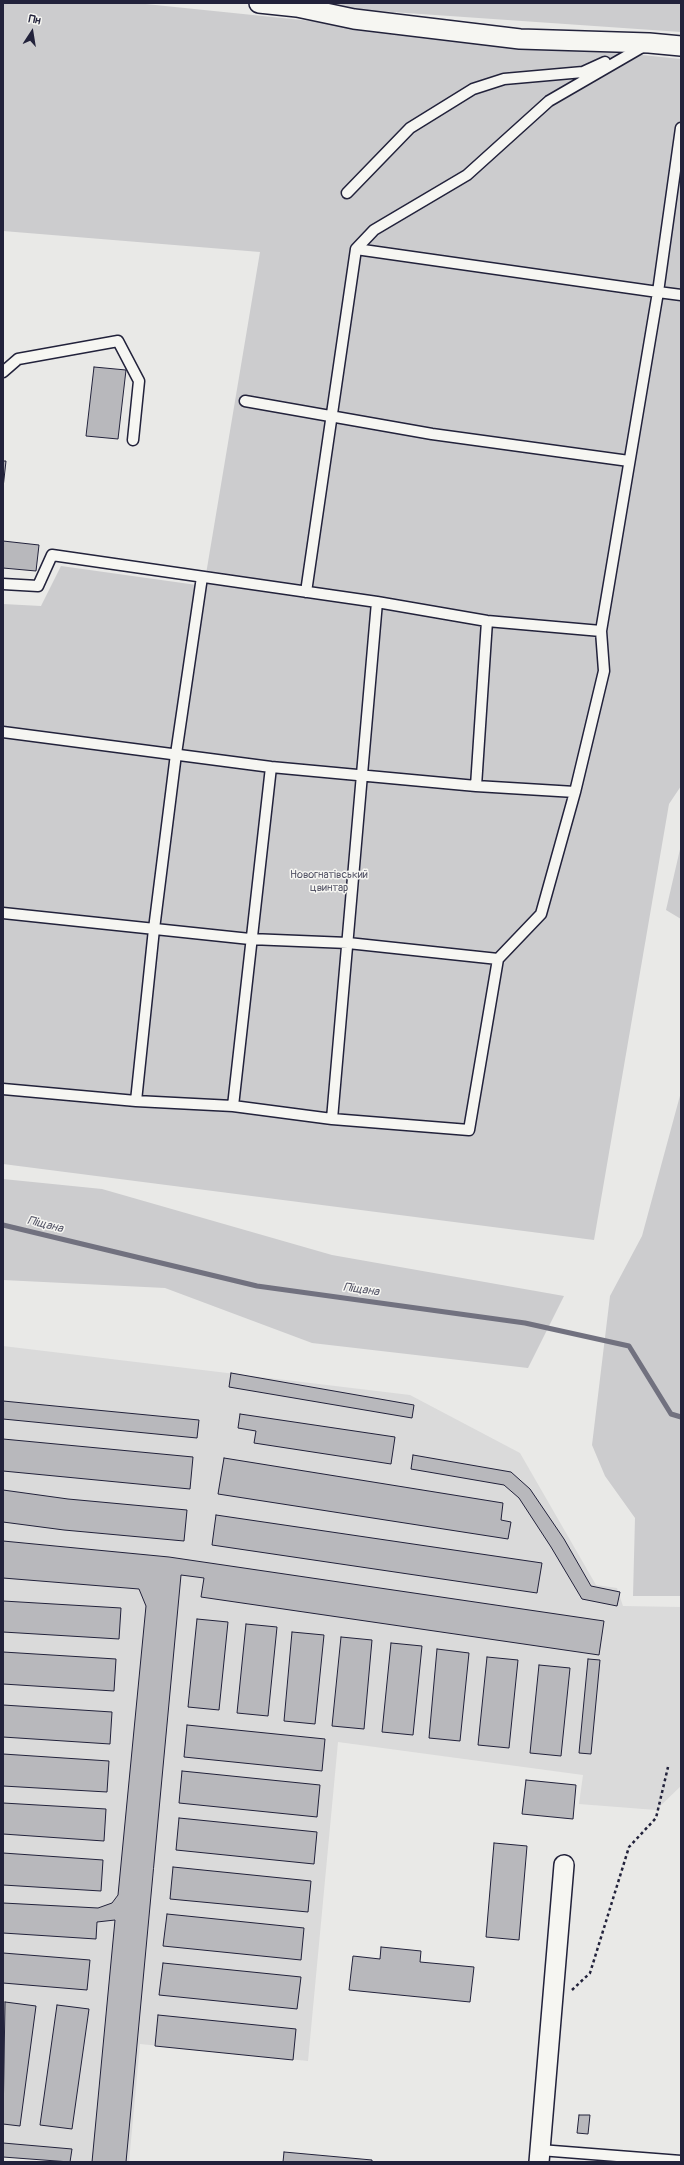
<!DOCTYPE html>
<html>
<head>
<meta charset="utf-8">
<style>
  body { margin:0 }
  #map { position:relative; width:684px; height:2165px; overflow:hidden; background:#e9e9e7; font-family:Pangolin,sans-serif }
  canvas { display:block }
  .frame { position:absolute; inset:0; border:4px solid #22223b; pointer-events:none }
  .north { position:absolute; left:12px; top:12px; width:40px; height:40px; -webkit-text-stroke:3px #f6f6f2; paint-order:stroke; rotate:12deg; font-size:11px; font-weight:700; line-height:16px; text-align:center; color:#22223b }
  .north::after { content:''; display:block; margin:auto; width:14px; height:18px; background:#22223b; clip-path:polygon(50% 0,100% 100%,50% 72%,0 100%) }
</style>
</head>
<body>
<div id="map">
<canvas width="684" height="2165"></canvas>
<div class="frame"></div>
<div class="north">Пн</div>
</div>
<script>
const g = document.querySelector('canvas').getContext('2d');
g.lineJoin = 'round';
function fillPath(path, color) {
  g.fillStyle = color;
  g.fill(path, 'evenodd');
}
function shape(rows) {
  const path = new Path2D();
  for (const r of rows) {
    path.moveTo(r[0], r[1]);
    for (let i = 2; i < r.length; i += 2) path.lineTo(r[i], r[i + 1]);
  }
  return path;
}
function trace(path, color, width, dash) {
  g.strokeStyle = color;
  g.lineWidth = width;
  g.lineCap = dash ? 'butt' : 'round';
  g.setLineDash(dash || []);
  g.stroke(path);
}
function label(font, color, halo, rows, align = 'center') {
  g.font = font + ' Pangolin,sans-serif';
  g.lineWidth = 3;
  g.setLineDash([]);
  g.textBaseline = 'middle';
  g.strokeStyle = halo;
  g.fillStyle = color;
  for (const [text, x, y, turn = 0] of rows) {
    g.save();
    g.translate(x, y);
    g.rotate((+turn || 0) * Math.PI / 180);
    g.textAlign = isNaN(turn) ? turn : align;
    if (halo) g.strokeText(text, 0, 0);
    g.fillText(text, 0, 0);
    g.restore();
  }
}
const built = shape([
  [3,1346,410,1395,520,1453,596,1585,617,1588,623,1606,681,1607,681,1786,656,1810,579,1804,583,1775,338,1742,308,2061,140,2044,129,2162,56,2162,3,2156]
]);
const green = shape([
  [3,3,136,3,681,59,681,786,669,804,594,1240,3,1164,3,604,41,606,61,566,204,586,260,252,3,231],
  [330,3,681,3,681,32,334,8],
  [681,845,681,919,666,910],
  [681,1092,681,1596,633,1596,635,1518,605,1476,592,1445,610,1296,642,1236],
  [3,1179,102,1189,332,1255,564,1296,528,1368,312,1343,165,1288,3,1280]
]);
const stream = shape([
  [3,1225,257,1286,525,1323,629,1346,671,1414,681,1417]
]);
const building = shape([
  [94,367,126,370,118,439,86,436,94,367],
  [3,461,6,461,3,488,3,461],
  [3,541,39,545,36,571,3,568,3,541],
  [231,1373,414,1405,412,1418,229,1387,231,1373],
  [3,1401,199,1420,197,1438,3,1419,3,1401],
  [240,1414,395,1437,391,1464,254,1443,256,1431,238,1428,240,1414],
  [3,1439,193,1457,190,1489,3,1471,3,1439],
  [413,1455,511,1472,530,1489,564,1539,591,1586,620,1592,617,1606,582,1599,551,1547,519,1498,504,1485,411,1469,413,1455],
  [224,1458,503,1503,501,1520,511,1522,508,1539,218,1494,224,1458],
  [3,1490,68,1499,187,1510,184,1541,64,1530,3,1522,3,1490],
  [216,1515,542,1563,537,1593,212,1545,216,1515],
  [3,1541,169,1557,604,1621,599,1655,201,1597,204,1578,181,1575,126,2162,92,2162,115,1920,97,1922,96,1939,3,1933,3,1903,98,1908,112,1903,118,1895,146,1606,139,1589,3,1578,3,1541],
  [3,1601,121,1608,119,1639,3,1632,3,1601],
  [197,1619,228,1622,219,1710,188,1707,197,1619],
  [246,1624,277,1627,268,1716,237,1713,246,1624],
  [292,1632,324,1635,315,1724,284,1721,292,1632],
  [341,1637,372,1640,364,1729,332,1726,341,1637],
  [391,1643,422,1646,413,1735,382,1732,391,1643],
  [437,1649,469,1653,460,1741,429,1738,437,1649],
  [3,1652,116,1659,114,1691,3,1684,3,1652],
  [487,1657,518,1660,509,1748,478,1745,487,1657],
  [588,1659,600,1660,591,1754,579,1753,588,1659],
  [539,1665,570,1668,561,1756,530,1753,539,1665],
  [3,1705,112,1712,110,1744,3,1737,3,1705],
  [187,1725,325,1739,322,1771,184,1757,187,1725],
  [3,1754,109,1761,107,1792,3,1786,3,1754],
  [182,1771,320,1785,317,1817,179,1803,182,1771],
  [526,1780,576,1785,573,1819,522,1814,526,1780],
  [3,1803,106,1809,104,1841,3,1834,3,1803],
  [179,1818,317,1832,314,1864,176,1850,179,1818],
  [494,1843,527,1846,519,1940,486,1937,494,1843],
  [3,1853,103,1860,101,1891,3,1885,3,1853],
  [173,1867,311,1881,308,1912,170,1899,173,1867],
  [167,1914,304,1928,301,1960,163,1946,167,1914],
  [381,1947,421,1951,420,1962,474,1967,470,2002,349,1990,353,1956,380,1959,381,1947],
  [3,1953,90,1960,87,1990,3,1983,3,1953],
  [163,1963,301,1977,297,2009,159,1995,163,1963],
  [5,2002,36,2006,20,2126,3,2124,5,2002],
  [57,2005,89,2009,72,2129,40,2125,57,2005],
  [158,2015,296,2029,293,2060,155,2046,158,2015],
  [579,2115,590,2115,588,2134,577,2133,579,2115],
  [3,2143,72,2149,70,2162,3,2157,3,2143],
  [284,2152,372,2160,372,2162,283,2162,284,2152]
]);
const path = shape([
  [572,1990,590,1973,629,1847,656,1818,668,1767]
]);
const service = shape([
  [347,193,410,128,473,89,504,79,583,72,605,62],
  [356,249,658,292,681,128],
  [3,372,18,359,118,341,139,381,133,440],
  [245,401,432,434,629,461],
  [3,584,38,586,52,555,377,602,487,621,601,631,658,292,681,295],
  [306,592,356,249,374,230,467,175,549,101,644,46],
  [3,732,271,767,476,786,575,792,604,671,601,631],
  [476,786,487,621],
  [3,913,250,939,348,943,498,959],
  [3,1089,136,1101,233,1106,332,1119,469,1130,498,959,541,914,575,792],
  [136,1101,154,929,176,754,202,577],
  [233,1106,271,767],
  [332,1119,377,602],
  [540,2150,681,2161]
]);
const minor = shape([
  [259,3,297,7,354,19,520,39,649,43,681,46],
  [539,2162,564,1865]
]);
const parkNames = [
  ["Новогнатівський",329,875],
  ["цвинтар",329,888]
];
const waterNames = [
  ["Піщана",45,1225,14],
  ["Піщана",361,1290,8]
];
fillPath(built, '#dadada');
fillPath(green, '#ccccce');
trace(stream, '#71717f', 5);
fillPath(building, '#b8b8bc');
trace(building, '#22223b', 1);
trace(service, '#22223b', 13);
trace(minor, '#22223b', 22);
trace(path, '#22223b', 2.5, [3, 3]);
trace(service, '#f6f6f2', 10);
trace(minor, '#f6f6f2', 19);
label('11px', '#555567', '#f6f6f2', parkNames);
label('italic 12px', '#565668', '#f6f6f2', waterNames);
</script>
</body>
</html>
